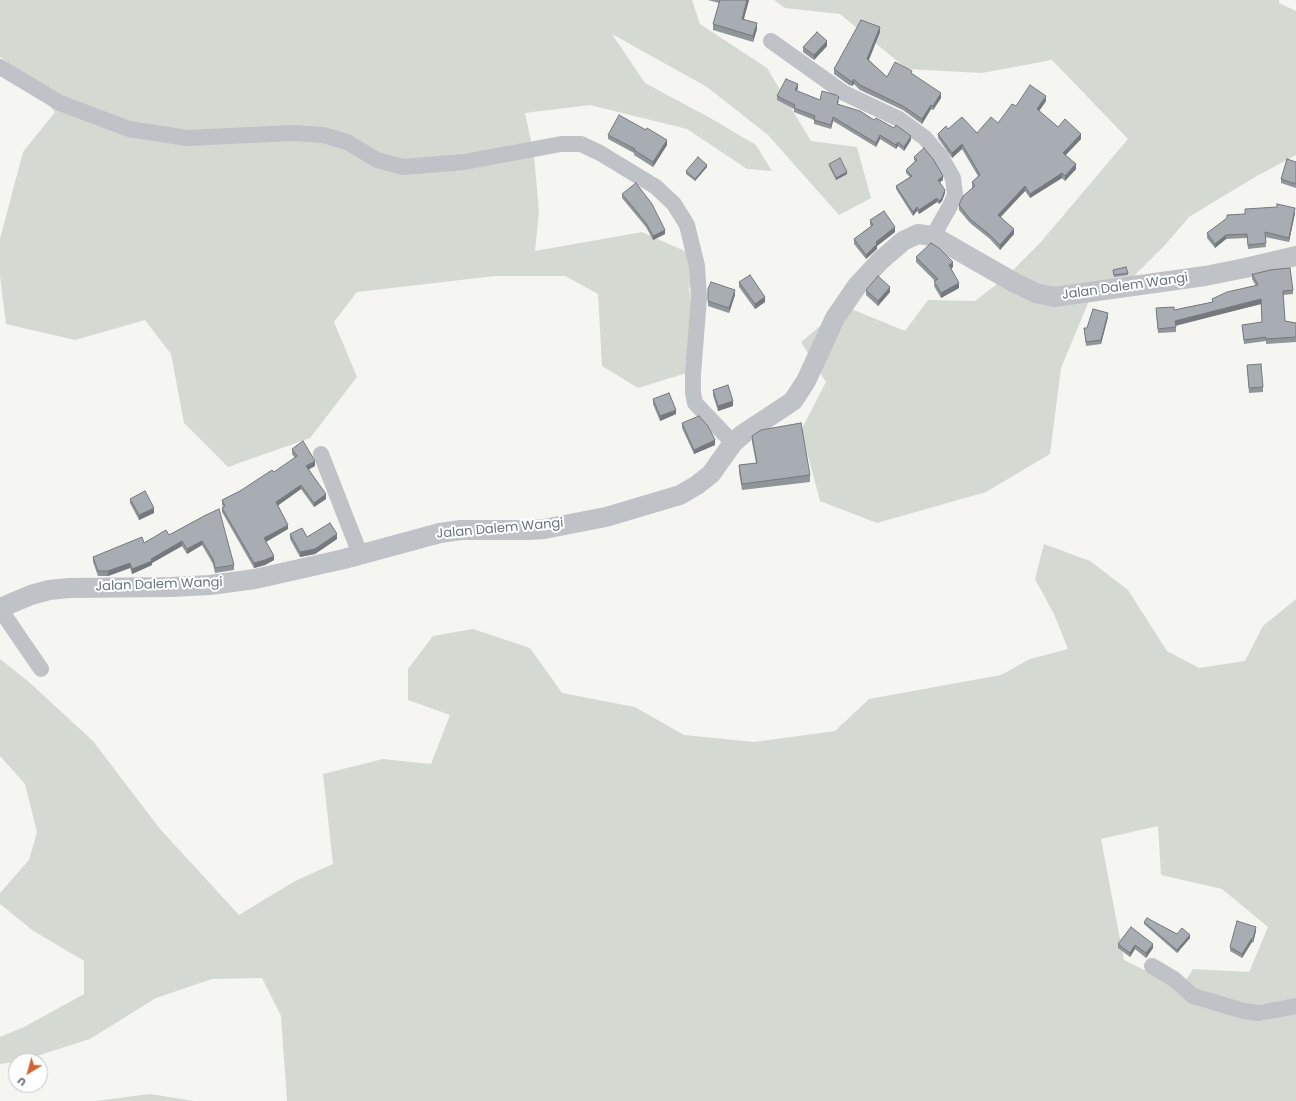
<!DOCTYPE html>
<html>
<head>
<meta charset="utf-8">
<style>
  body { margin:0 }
  #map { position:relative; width:1296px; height:1101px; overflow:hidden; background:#f5f5f2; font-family:Poppins,sans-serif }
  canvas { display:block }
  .north { position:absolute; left:8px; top:1053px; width:40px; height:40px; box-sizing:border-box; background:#fff; border:1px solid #c2c7cc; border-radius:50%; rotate:217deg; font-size:11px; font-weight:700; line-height:16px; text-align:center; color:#677380 }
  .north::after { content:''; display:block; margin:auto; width:14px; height:18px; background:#d06537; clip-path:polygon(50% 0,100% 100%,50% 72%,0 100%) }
</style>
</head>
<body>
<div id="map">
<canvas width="1296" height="1101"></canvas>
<div class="north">U</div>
</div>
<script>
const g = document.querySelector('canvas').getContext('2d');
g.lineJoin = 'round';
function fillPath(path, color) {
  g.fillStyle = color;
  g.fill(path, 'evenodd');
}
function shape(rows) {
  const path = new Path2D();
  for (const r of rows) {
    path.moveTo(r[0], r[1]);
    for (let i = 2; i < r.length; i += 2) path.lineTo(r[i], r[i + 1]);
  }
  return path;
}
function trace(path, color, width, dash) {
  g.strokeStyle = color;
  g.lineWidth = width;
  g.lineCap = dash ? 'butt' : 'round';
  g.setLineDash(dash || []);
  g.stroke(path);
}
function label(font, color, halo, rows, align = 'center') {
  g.font = font + ' Poppins,sans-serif';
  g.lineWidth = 4;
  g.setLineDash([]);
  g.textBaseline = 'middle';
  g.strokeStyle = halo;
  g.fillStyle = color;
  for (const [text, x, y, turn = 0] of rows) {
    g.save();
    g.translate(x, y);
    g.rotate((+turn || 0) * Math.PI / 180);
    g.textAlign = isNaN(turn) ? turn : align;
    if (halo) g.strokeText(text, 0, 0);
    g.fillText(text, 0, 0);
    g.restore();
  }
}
const green = shape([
  [0,0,692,0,700,24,767,68,811,141,857,147,871,198,839,215,768,135,707,87,612,34,645,83,712,119,756,145,772,171,747,169,687,129,590,105,525,113,534,155,539,212,535,251,642,232,698,257,689,289,697,331,690,372,638,388,602,366,598,294,565,276,495,276,357,292,334,322,357,377,310,438,228,467,184,423,171,354,145,320,75,340,6,324,0,276,0,239,23,152,55,112,6,61,0,57],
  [774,0,1279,0,1279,3,1296,11,1296,155,1255,177,1189,217,1165,245,1126,284,1091,296,1061,368,1050,454,986,492,877,523,820,501,801,430,826,382,801,342,844,306,905,331,928,300,975,301,1005,278,1040,243,1128,139,1052,60,982,73,907,69,840,14,785,8],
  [1044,544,1090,561,1128,590,1167,651,1199,668,1245,661,1263,626,1296,599,1296,1101,287,1101,281,1016,262,978,212,979,156,998,90,1039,21,1061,0,1064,0,1037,24,1027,84,994,84,961,32,930,0,904,0,893,29,860,37,832,25,784,0,756,0,659,29,682,93,741,160,829,239,915,295,881,333,864,323,774,383,759,431,764,450,715,408,700,408,669,433,636,473,629,530,648,562,693,635,707,684,735,754,742,835,731,869,699,1001,675,1030,659,1068,649,1054,614,1035,579],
  [1158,826,1161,875,1222,889,1268,927,1249,972,1193,969,1181,988,1124,960,1101,839],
  [150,1094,194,1101,95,1101]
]);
const minor = shape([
  [771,41,844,93,899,119,925,138,941,157,953,178,955,195,950,206,933,236],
  [0,67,60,103,129,129,187,138,293,133,323,135,347,142,377,160,403,167,464,162,561,144,581,144,600,153,656,187,674,204,687,225,697,266,699,298,693,374,693,393,695,403,733,443],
  [321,454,360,554],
  [0,609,41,669],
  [1152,966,1174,979,1193,996,1244,1011,1259,1013,1296,1006]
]);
const tertiary = shape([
  [0,608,31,595,49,590,69,588,171,587,210,585,255,579,344,559,440,533,461,530,529,530,544,529,606,517,680,495,697,485,711,474,733,443,743,434,793,401,806,381,835,318,857,286,880,261,903,241,918,234,933,236,1015,283,1036,293,1054,297,1205,276,1245,268,1296,256]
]);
const wall = shape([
  [708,0,749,0,744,19,757,29,753,42,713,30,713,24,719,3],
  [880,32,869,60,887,77,912,74,941,98,933,110,931,109,922,124,903,110,860,90,854,84,852,86,849,85,834,74,834,69],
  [827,46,814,60,803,52,803,47],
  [798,88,797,91,820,100,839,101,838,104,874,120,911,140,904,151,898,146,896,149,880,139,876,147,833,121,831,129,814,124,814,120,794,112,794,109,777,100,777,96],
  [1046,101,1039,111,1058,127,1081,139,1065,155,1076,169,1065,181,1062,178,1030,198,1025,191,1001,217,1014,234,1000,250,990,239,970,223,959,210,959,205,972,188,972,182,978,176,962,149,952,158,938,138,938,134,948,129,977,133,998,123,1016,106],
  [608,135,667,145,653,167,634,155,634,153,608,139],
  [914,157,943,180,939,182,945,193,942,201,939,204,937,202,919,214,917,211,913,216,896,189,896,186,910,177,906,173,906,170,915,161,914,160],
  [1296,162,1296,188,1281,183,1281,179],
  [829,164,847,174,836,180,829,166],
  [707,167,695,181,686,174,686,171],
  [622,194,665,234,653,240,646,227,622,198],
  [1245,209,1295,213,1289,242,1265,237,1266,247,1248,249,1247,238,1226,239,1215,248,1207,238,1207,233,1245,214],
  [870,220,895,232,877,246,877,249,866,259,854,244,854,239,871,226,870,225],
  [916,257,953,267,951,269,959,288,941,298,934,286,935,281,916,262],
  [1113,270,1128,273,1128,275,1114,277],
  [1252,274,1293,290,1293,294,1283,295,1285,321,1296,323,1296,342,1266,344,1266,341,1244,344,1242,325,1262,322,1261,304,1176,325,1176,332,1158,333,1156,308,1174,310,1212,302,1212,299,1256,286,1252,279],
  [739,282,765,302,755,309,739,287],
  [708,289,735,295,729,313,708,306],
  [866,290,890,292,878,306,866,295],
  [1108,317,1101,344,1086,346,1084,328,1087,328],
  [1247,365,1263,387,1263,392,1249,393],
  [713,390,733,406,718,411,713,395],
  [653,399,676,414,660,421,653,404],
  [682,423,715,445,694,454,682,428],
  [752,436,810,475,810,482,742,490,739,472,739,465,756,463,752,442],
  [292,449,315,466,309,469,326,499,314,507,301,489,278,505,288,529,266,542,274,560,265,565,254,568,222,512,222,508,223,507,222,504,222,500,240,491,274,472,295,458,292,454],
  [130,499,154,513,139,520,130,503],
  [206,515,234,565,234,570,215,573,213,564,202,545,187,554,182,546,152,563,152,565,132,574,130,568,108,576,98,576,93,562,93,557,169,535],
  [290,534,307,537,337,539,315,554,300,557,290,539],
  [1144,922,1177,934,1190,938,1177,953,1144,924],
  [1131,927,1153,948,1146,958,1135,949,1130,957,1118,948,1118,944],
  [1256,931,1253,943,1252,942,1242,958,1230,951,1230,947]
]);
const shadedWall = shape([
  [747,0,749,0,742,25,742,19],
  [757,23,757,29,753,42,753,36],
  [880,27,880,32,867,64,867,59],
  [827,41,827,46,814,60,814,55],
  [854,79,854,84,852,86,852,82],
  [798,84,798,88,795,94,795,90],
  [941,93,941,98,933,110,933,106],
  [1046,96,1046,101,1037,114,1037,109],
  [931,105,931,109,922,124,922,119],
  [833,117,833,121,831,129,831,125],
  [1081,134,1081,139,1063,158,1063,153],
  [880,135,880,139,876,147,876,143],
  [911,136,911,140,904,151,904,147],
  [667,140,667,145,653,167,653,162],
  [898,142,898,146,896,149,896,145],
  [962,144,962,149,952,158,952,153],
  [1076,164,1076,169,1065,181,1065,176],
  [707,165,707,167,695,181,695,179],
  [847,172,847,174,836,180,836,178],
  [1062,173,1062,178,1030,198,1030,194],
  [943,176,943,180,938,184,938,180],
  [1025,186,1025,191,998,219,998,215],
  [945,190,945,193,942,201,939,204,939,201],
  [937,198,937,202,919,214,919,210],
  [917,207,917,211,913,216,913,212],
  [1295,208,1295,213,1289,242,1289,238],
  [895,227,895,232,877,246,877,249,866,259,866,255,876,242],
  [1014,229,1014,234,1000,250,1000,245],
  [665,230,665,234,653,240,653,236],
  [1226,235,1226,239,1215,248,1215,244],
  [953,262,953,267,949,270,949,265],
  [959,283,959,288,941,298,941,293],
  [890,287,890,292,878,306,878,301],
  [735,290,735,295,729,313,729,308],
  [765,297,765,302,755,309,755,304],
  [1261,299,1261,304,1175,326,1175,321],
  [1108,313,1108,317,1101,344,1101,340],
  [733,401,733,406,718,411,718,406],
  [676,410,676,414,660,421,660,416],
  [715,440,715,445,694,454,694,450],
  [315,461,315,466,306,471,306,466],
  [301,485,301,489,276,507,276,502],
  [326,494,326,499,314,507,314,503],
  [154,508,154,513,139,520,139,515],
  [288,525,288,529,264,543,264,538],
  [337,534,337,539,315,554,300,557,300,552],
  [182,541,182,546,152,563,152,565,132,574,132,569,151,559],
  [202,541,202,545,187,554,187,549],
  [274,556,274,560,265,565,254,568,254,563],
  [130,563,130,568,108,576,108,571],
  [1256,927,1256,931,1253,943,1253,939],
  [1190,935,1190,938,1177,953,1177,950],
  [1252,938,1252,942,1242,958,1242,954],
  [1153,944,1153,948,1146,958,1146,953],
  [1135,945,1135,949,1130,957,1130,953]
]);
const building = shape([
  [720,0,747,0,742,19,757,23,753,36,713,24,720,0],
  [861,20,880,27,867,59,887,77,895,62,912,71,911,73,941,93,933,106,931,105,922,119,903,106,860,85,854,79,852,82,849,80,834,69,861,20],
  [817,32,827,41,814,55,803,47,817,32],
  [786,79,798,84,795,90,820,100,822,91,836,95,839,97,837,104,860,111,874,120,876,118,894,128,896,125,911,136,904,147,898,142,896,145,880,135,876,143,833,117,831,125,814,120,815,116,794,108,795,105,777,96,786,79],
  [1030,85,1046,96,1037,109,1058,127,1065,119,1081,134,1063,153,1076,164,1065,176,1062,173,1030,194,1025,186,998,215,1014,229,1000,245,990,235,970,219,959,205,963,196,975,186,972,182,980,175,962,144,952,153,938,134,946,126,948,129,962,117,977,133,991,117,998,123,1012,104,1016,106,1030,85],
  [619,115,646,130,647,128,667,140,653,162,634,150,635,149,608,135,619,115],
  [924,148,933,159,943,176,938,180,945,190,942,198,939,201,937,198,919,210,917,207,913,212,896,186,912,176,906,170,917,160,914,157,924,148],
  [698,157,707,165,695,179,686,171,698,157],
  [840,158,847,172,836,178,829,164,840,158],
  [1287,159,1296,162,1296,184,1281,179,1287,159],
  [636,183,652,204,665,230,653,236,646,223,622,194,636,183],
  [1277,204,1295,208,1289,238,1265,232,1266,243,1248,245,1247,234,1226,235,1215,244,1207,233,1227,218,1227,215,1245,214,1245,209,1277,207,1277,204],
  [884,211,895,227,876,242,877,244,866,255,854,239,873,225,870,220,884,211],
  [931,243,939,248,953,262,949,265,959,283,941,293,934,281,938,279,916,257,931,243],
  [1126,267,1128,273,1114,275,1113,270,1126,267],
  [1290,268,1293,290,1283,291,1285,321,1296,323,1296,337,1266,339,1266,337,1244,340,1242,325,1262,322,1261,299,1175,321,1176,327,1158,329,1156,308,1174,307,1174,310,1213,302,1212,299,1227,292,1258,285,1252,274,1254,274,1270,270,1290,268],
  [750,275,765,297,755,304,739,282,750,275],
  [878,276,890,287,878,301,866,290,878,276],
  [711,282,735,290,729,308,708,301,708,289,711,282],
  [1093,309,1108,313,1101,340,1086,342,1084,328,1087,328,1093,309],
  [1261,364,1263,387,1249,388,1247,365,1261,364],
  [728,385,733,401,718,406,713,390,728,385],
  [669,393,676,410,660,416,653,399,669,393],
  [699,416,708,426,715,440,694,450,682,423,699,416],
  [801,423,810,475,742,484,739,465,757,463,752,436,761,430,801,423],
  [303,441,315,461,306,466,326,494,314,503,301,485,276,502,288,525,264,538,274,556,265,560,254,563,222,508,225,506,222,500,240,491,272,470,274,472,297,456,292,449,303,441],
  [145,491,154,508,139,515,130,499,145,491],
  [219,509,234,565,215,568,213,559,202,541,187,549,182,541,151,559,152,561,132,569,130,563,108,571,98,571,93,557,142,537,144,543,166,530,169,535,206,515,219,509],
  [330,523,337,534,315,549,300,552,290,534,302,528,307,537,330,523],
  [1147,918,1177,934,1182,928,1190,935,1177,950,1144,922,1147,918],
  [1237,921,1256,927,1253,939,1252,938,1242,954,1230,947,1237,921],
  [1131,927,1153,944,1146,953,1135,945,1130,953,1118,944,1131,927]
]);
const streetNames = [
  ["Jalan Dalem Wangi",1125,287,-8],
  ["Jalan Dalem Wangi",500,529,-5],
  ["Jalan Dalem Wangi",159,585,-2]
];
fillPath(green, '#d4dad2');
trace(minor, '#bfc2c6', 16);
trace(tertiary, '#bfc2c6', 20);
fillPath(wall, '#909599');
fillPath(shadedWall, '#75797d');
fillPath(building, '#a7adb2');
trace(building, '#75797d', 1);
label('13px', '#677380', '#fff', streetNames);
</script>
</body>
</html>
